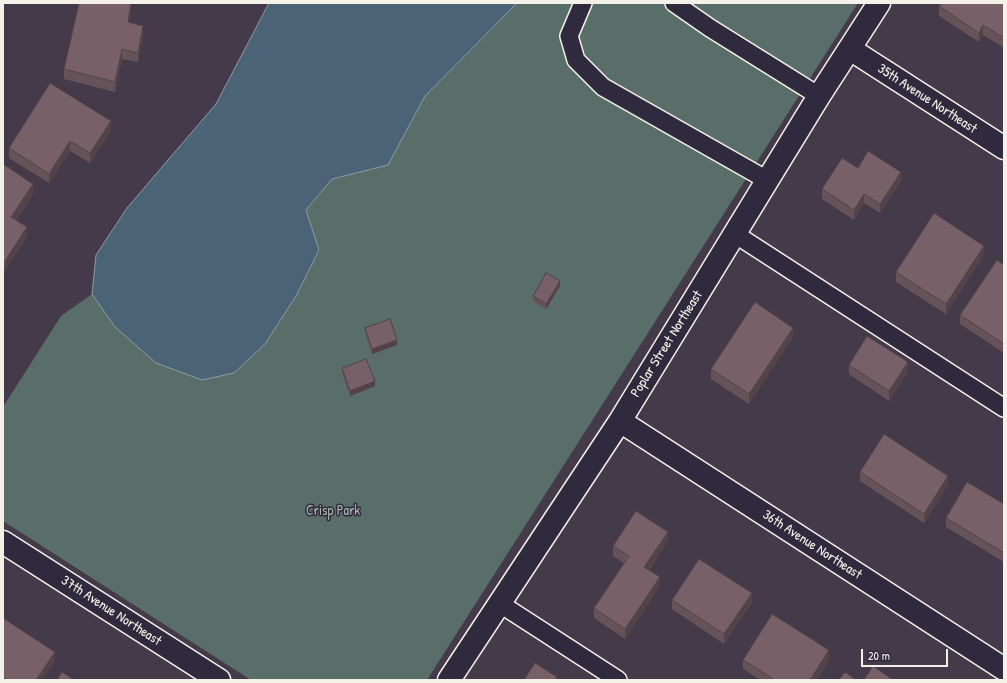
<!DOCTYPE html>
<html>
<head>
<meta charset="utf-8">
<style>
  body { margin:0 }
  #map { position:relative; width:1007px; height:683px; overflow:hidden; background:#453a4a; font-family:"Patrick Hand",sans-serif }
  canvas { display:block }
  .frame { position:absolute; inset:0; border:4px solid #f4f1e8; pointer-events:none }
  .scale { position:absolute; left:861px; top:649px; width:87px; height:18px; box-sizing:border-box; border:2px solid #f4f1e8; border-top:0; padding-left:5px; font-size:12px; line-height:14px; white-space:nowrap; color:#f4f1e8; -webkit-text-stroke:3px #2f2a3d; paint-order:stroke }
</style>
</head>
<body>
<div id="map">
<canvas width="1007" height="683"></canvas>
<div class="frame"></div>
<div class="scale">20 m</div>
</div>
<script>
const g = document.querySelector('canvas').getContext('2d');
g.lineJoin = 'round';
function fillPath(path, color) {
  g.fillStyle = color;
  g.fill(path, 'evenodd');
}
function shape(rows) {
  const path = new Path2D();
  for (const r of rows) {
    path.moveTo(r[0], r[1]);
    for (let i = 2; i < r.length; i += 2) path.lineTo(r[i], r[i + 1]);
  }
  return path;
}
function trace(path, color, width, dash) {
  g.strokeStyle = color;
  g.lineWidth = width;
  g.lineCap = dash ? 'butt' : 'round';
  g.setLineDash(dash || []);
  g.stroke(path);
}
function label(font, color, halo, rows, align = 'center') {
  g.font = font + ' "Patrick Hand",sans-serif';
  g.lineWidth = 3;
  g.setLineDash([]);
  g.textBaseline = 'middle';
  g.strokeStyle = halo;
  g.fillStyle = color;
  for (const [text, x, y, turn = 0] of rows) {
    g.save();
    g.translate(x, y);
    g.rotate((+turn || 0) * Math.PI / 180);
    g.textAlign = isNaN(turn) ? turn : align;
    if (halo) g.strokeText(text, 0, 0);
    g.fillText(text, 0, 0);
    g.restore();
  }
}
const green = shape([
  [517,3,858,3,427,680,251,680,3,521,3,407,61,316,92,294,115,327,265,344,296,296,319,250,306,210,332,179,388,165,425,96]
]);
const water = shape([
  [269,3,517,3,425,96,388,165,332,179,306,210,319,250,296,296,265,344,234,373,202,380,156,363,115,327,92,294,96,255,127,208,216,104,269,3]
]);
const lane = shape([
  [583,3,569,36,576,60,603,87,767,180],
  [674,3,710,28,819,96],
  [735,234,1004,408],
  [499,603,618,680]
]);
const street = shape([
  [850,49,1004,148],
  [620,421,1004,669],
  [3,542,219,680],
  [449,680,620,421,819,96,879,3]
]);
const wall = shape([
  [131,3,131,10,129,23,143,36,138,62,122,59,115,92,64,79,64,69],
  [1004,3,1004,48,983,35,979,42,939,16,939,6],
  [111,131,90,163,70,151,49,183,9,158,9,148],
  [3,164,33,194,16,220,27,237,5,270,3,269],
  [858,168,901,181,880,213,864,203,854,220,822,199,822,189],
  [984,255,946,314,896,282,896,272],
  [1004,265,1004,353,960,324,960,315],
  [560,286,546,309,533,301,533,296],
  [365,328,397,345,372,354,365,333],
  [793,337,749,404,711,379,711,369],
  [849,365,908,372,889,401,849,374],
  [342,368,375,386,350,396,342,373],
  [860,472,948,485,924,523,860,481],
  [1004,504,1004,562,946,527,946,518],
  [668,541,649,570,660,586,625,639,594,618,594,608,624,563,613,556,613,546],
  [672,600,752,602,724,644,672,609],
  [3,618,55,661,42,680,3,680],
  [743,660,829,660,817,680,760,680,743,669]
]);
const shadedWall = shape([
  [131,3,131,10,128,32,128,22],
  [983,25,983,35,979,42,979,33],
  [143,26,143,36,138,62,138,53],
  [122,49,122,59,115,92,115,82],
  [111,121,111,131,90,163,90,153],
  [70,141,70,151,49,183,49,174],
  [901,172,901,181,880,213,880,204],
  [33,184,33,194,11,226,11,217],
  [864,194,864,203,854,220,854,210],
  [27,227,27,237,5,270,5,261],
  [984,246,984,255,946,314,946,304],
  [560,281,560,286,546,309,546,304],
  [793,328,793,337,749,404,749,394],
  [397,340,397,345,372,354,372,349],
  [908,362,908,372,889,401,889,391],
  [375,381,375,386,350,396,350,391],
  [948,476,948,485,924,523,924,514],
  [668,532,668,541,644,576,644,567],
  [660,577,660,586,625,639,625,629],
  [752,593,752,602,724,644,724,634],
  [829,650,829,660,817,680,810,680],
  [55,652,55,661,42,680,36,680]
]);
const building = shape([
  [79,3,131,3,128,22,143,26,138,53,122,49,115,82,64,69,79,3],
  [941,3,1004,3,1004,38,983,25,979,33,939,6,941,3],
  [50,83,111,121,90,153,70,141,49,174,9,148,50,83],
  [868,151,901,172,880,204,864,194,854,210,822,189,842,158,858,168,868,151],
  [3,164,33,184,11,217,27,227,5,261,3,260,3,164],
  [934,213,984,246,946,304,896,272,934,213],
  [997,260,1004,265,1004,344,960,315,997,260],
  [546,273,560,281,546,304,533,296,546,273],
  [755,302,793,328,749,394,711,369,755,302],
  [390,319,397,340,372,349,365,328,390,319],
  [867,336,908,362,889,391,849,365,867,336],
  [366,359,375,381,350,391,342,368,366,359],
  [884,434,948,476,924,514,860,472,884,434],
  [967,482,1004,504,1004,553,946,518,967,482],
  [636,511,668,532,644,567,660,577,625,629,594,608,629,556,613,546,636,511],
  [699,559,752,593,724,634,672,600,699,559],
  [772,614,829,650,810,680,775,680,743,660,772,614],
  [3,618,55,652,36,680,8,680,3,677,3,618],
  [535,663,557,677,555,680,524,680,535,663],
  [873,666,893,680,864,680,873,666],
  [62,672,74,680,57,680,62,672],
  [845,672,856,680,839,680,845,672]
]);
const streetNames = [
  ["35th Avenue Northeast",927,99,33],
  ["Poplar Street Northeast",667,344,-58],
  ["36th Avenue Northeast",812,545,33],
  ["37th Avenue Northeast",111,611,33]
];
const parkNames = [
  ["Crisp Park",333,511]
];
fillPath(green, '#596e68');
fillPath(water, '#4b6376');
trace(water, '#8f9ca4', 1);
trace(lane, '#f4f1e8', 20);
trace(street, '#f4f1e8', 25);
trace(lane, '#2f2a3d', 17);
trace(street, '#2f2a3d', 22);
fillPath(wall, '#665359');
fillPath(shadedWall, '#534348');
fillPath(building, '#776067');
trace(building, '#534348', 1);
label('14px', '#f4f1e8', '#2f2a3d', streetNames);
label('14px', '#aeb6ae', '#2f2a3d', parkNames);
</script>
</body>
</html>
